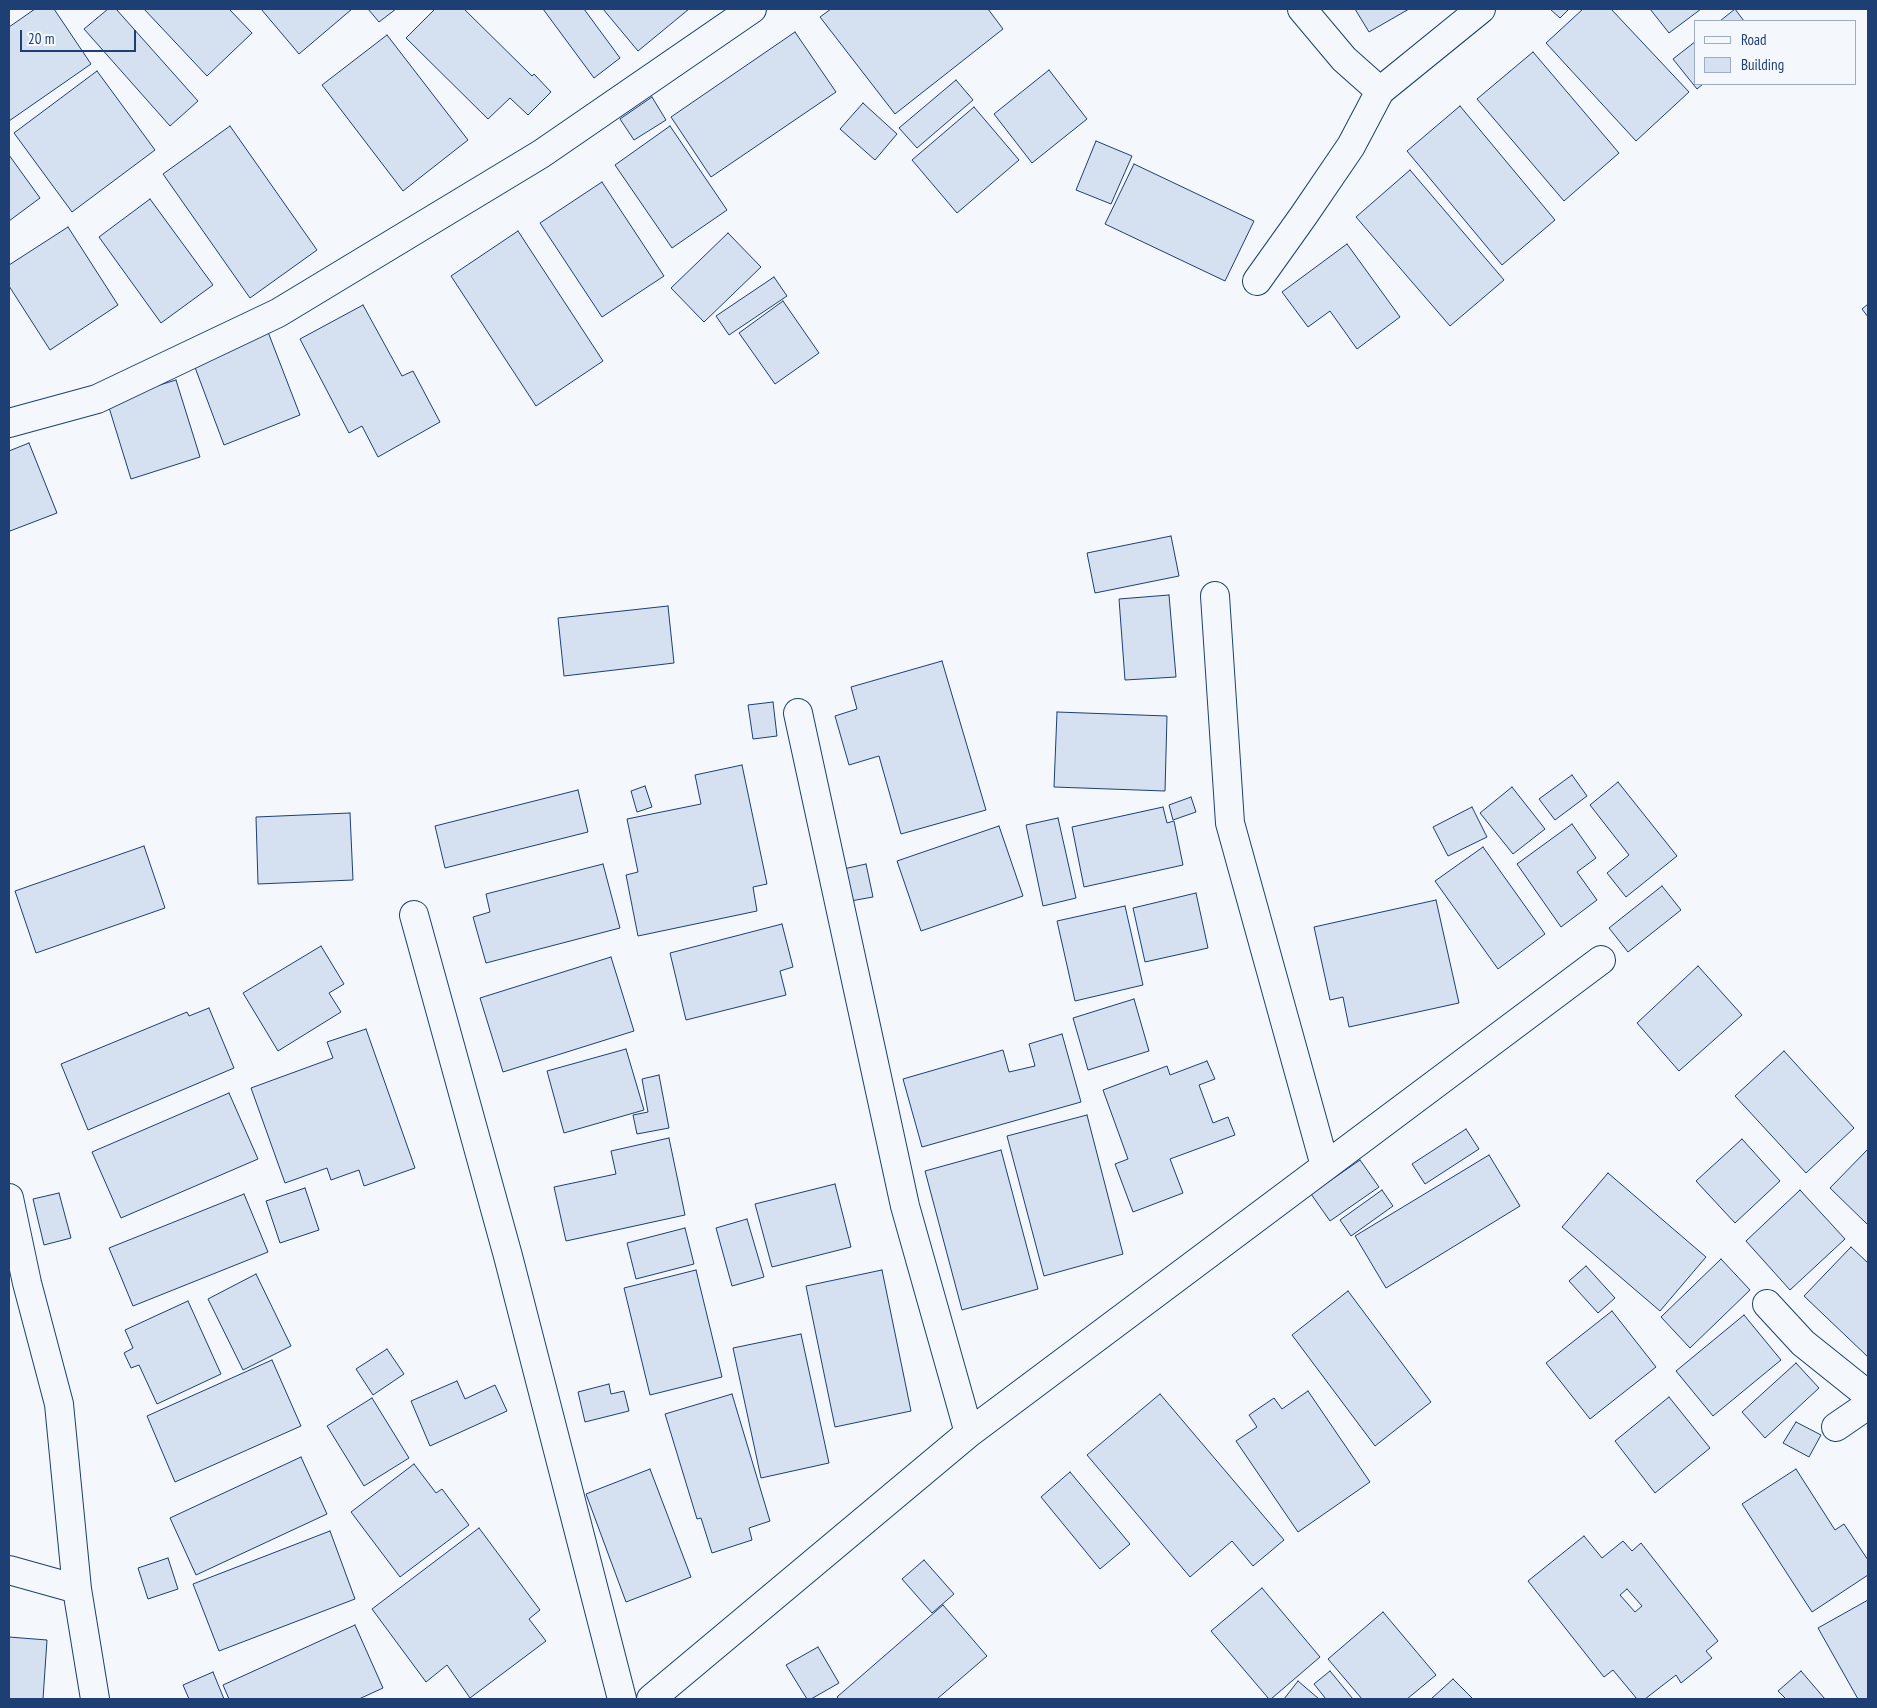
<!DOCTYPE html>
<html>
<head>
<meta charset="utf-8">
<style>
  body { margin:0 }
  #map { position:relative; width:1877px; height:1708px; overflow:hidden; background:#f4f7fb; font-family:"PT Sans Narrow",sans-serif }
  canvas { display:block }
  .frame { position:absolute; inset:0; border:10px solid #1d3f73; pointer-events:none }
  .legend { position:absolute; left:1694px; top:20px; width:162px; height:65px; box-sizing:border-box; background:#f4f7fb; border:1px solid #9eadc5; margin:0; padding:6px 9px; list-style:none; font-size:15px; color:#1d3f73 }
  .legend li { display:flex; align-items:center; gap:10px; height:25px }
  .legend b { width:25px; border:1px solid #9eadc5 }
  .scale { position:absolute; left:20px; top:30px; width:116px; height:22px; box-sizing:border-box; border:2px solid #1d3f73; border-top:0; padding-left:6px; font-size:15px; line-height:18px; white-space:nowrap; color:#1d3f73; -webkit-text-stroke:4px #f4f7fb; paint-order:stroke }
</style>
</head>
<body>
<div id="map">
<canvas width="1877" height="1708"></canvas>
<div class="frame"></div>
<ul class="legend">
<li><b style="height:6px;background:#f4f7fb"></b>Road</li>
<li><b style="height:14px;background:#d5e0f0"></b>Building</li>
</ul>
<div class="scale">20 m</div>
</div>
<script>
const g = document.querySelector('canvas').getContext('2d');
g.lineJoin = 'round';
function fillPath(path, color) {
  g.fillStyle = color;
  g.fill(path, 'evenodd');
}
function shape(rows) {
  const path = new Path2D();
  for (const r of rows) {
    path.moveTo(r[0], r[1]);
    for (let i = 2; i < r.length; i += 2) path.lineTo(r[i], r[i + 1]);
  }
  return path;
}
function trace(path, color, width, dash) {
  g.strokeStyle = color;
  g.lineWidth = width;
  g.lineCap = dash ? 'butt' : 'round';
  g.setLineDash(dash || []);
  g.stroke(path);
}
const building = shape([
  [35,9,54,9,91,64,9,121,9,27,35,9],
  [108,9,116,9,198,101,170,126,84,29,108,9],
  [144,9,229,9,252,33,207,76,144,9],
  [261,9,352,9,299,54,261,9],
  [368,9,396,9,379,22,368,9],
  [435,9,464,9,532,76,534,74,551,92,528,115,510,98,488,119,406,38,435,9],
  [543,9,584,9,620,58,594,78,543,9],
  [603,9,689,9,638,51,603,9],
  [831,9,988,9,1003,29,895,114,820,17,831,9],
  [1355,9,1409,9,1369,32,1355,9],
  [1550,9,1569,9,1560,18,1550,9],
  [1583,9,1611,9,1689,92,1636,141,1546,43,1583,9],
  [1650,9,1701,9,1669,33,1650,9],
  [1735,9,1744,21,1720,21,1735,9],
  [795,32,836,92,711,177,671,117,795,32],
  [387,35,468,140,403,191,322,85,387,35],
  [1696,41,1696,84,1703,84,1697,89,1673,59,1696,41],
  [1533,52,1619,153,1564,201,1477,99,1533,52],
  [1049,70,1087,119,1032,163,994,114,1049,70],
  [97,71,155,150,72,212,14,133,97,71],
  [956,80,973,100,917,148,899,128,956,80],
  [652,97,666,120,634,140,620,119,652,97],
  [863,103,897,134,875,160,840,129,863,103],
  [1460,106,1555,220,1502,265,1407,151,1460,106],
  [974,107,1019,160,957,213,912,160,974,107],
  [230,126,317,250,250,298,163,174,230,126],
  [670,126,727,210,672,248,615,165,670,126],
  [1096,141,1132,156,1111,204,1076,190,1096,141],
  [9,155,40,198,9,221,9,155],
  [1134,164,1254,221,1225,281,1105,224,1134,164],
  [1410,170,1504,280,1450,326,1356,217,1410,170],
  [602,182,664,276,602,317,540,223,602,182],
  [150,199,213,285,161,323,99,237,150,199],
  [68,227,118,305,50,350,9,286,9,265,68,227],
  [518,231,603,361,536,406,451,276,518,231],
  [728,233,761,267,704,322,671,288,728,233],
  [1347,244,1400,317,1357,349,1330,311,1308,327,1282,292,1347,244],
  [774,277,787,296,729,335,716,316,774,277],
  [783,301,819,353,775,384,739,333,783,301],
  [1868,304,1868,317,1862,309,1868,304],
  [363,305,402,376,413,371,440,422,378,457,362,426,349,433,300,339,363,305],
  [268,332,300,415,224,445,193,362,268,332],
  [176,380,200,457,131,479,107,401,176,380],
  [29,443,57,513,10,531,9,528,9,451,29,443],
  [1171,536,1179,576,1095,593,1087,553,1171,536],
  [1169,595,1176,677,1125,680,1119,599,1169,595],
  [668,606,674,663,564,676,558,618,668,606],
  [942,661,986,810,901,834,879,756,849,765,835,716,857,709,851,687,942,661],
  [773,702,777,736,753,739,748,705,773,702],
  [1057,712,1167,716,1165,791,1054,787,1057,712],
  [742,765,767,884,753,887,757,911,638,936,626,875,638,872,627,819,701,804,695,775,742,765],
  [1572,775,1587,796,1555,820,1539,799,1572,775],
  [1618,782,1677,856,1626,897,1607,873,1629,855,1590,805,1618,782],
  [645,786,652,807,637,812,631,791,645,786],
  [1512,787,1545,829,1513,854,1480,813,1512,787],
  [578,790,588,832,445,868,435,826,578,790],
  [1191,797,1196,812,1173,820,1169,805,1191,797],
  [1163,807,1167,823,1174,821,1183,865,1084,887,1072,827,1163,807],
  [1472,807,1487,837,1448,856,1433,827,1472,807],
  [350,813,353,880,258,884,256,817,350,813],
  [1058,818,1076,898,1043,906,1026,825,1058,818],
  [1572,824,1596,858,1577,872,1597,900,1561,927,1517,864,1572,824],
  [999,826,1023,896,921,931,897,861,999,826],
  [144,846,165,908,36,953,15,891,144,846],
  [1483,847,1545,934,1498,969,1435,881,1483,847],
  [603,864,620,928,486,963,473,917,490,912,486,894,603,864],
  [866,864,873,897,845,902,839,870,866,864],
  [1662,886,1681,910,1628,952,1609,928,1662,886],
  [1196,893,1208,948,1145,962,1133,908,1196,893],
  [1436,900,1459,1003,1349,1027,1343,997,1330,1000,1314,927,1436,900],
  [1125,906,1143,985,1075,1001,1057,921,1125,906],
  [782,924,793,967,780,971,786,995,686,1020,670,953,782,924],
  [321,946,344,984,329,993,341,1012,278,1051,243,993,321,946],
  [611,957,634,1031,503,1072,480,998,611,957],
  [1698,966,1742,1015,1679,1071,1637,1023,1698,966],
  [1134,999,1149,1051,1088,1070,1073,1018,1134,999],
  [209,1008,234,1068,88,1130,61,1064,187,1012,189,1016,209,1008],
  [366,1029,415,1168,364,1186,359,1170,331,1180,327,1168,285,1183,251,1088,333,1058,327,1042,366,1029],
  [1062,1034,1081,1102,922,1147,903,1079,1003,1050,1009,1072,1035,1066,1029,1044,1062,1034],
  [626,1049,644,1110,564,1133,547,1071,626,1049],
  [1784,1051,1854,1128,1806,1173,1735,1096,1784,1051],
  [1207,1061,1215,1079,1199,1085,1213,1123,1228,1117,1235,1135,1170,1159,1183,1193,1133,1212,1115,1164,1128,1159,1103,1090,1167,1066,1170,1075,1207,1061],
  [659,1075,669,1128,637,1134,633,1115,648,1112,642,1079,659,1075],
  [229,1093,258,1159,121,1218,92,1152,229,1093],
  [1087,1115,1123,1254,1044,1276,1007,1136,1087,1115],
  [1466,1129,1479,1149,1425,1184,1412,1164,1466,1129],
  [669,1138,685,1215,566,1241,554,1187,616,1174,611,1151,669,1138],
  [1742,1139,1780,1181,1735,1223,1696,1181,1742,1139],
  [1868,1149,1868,1225,1830,1188,1868,1149],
  [1001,1150,1038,1289,962,1310,925,1171,1001,1150],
  [1489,1155,1520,1206,1386,1288,1355,1236,1489,1155],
  [1360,1160,1379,1187,1330,1221,1311,1194,1360,1160],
  [1608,1173,1706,1257,1660,1311,1562,1227,1608,1173],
  [835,1184,851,1247,772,1267,755,1204,835,1184],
  [305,1188,319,1230,280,1243,266,1201,305,1188],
  [1382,1190,1393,1206,1351,1236,1340,1220,1382,1190],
  [1800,1190,1845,1239,1790,1290,1746,1241,1800,1190],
  [59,1193,71,1238,44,1245,33,1199,59,1193],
  [244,1194,268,1252,133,1306,109,1248,244,1194],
  [747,1219,764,1277,732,1286,716,1228,747,1219],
  [685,1228,694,1264,636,1279,627,1243,685,1228],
  [1851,1247,1868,1263,1868,1357,1804,1296,1851,1247],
  [1721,1259,1750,1290,1690,1348,1661,1317,1721,1259],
  [1586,1266,1615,1298,1598,1313,1569,1281,1586,1266],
  [696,1270,722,1377,650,1395,624,1288,696,1270],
  [882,1270,911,1411,835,1427,806,1286,882,1270],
  [256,1274,291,1346,243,1370,208,1299,256,1274],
  [1348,1291,1431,1402,1375,1446,1292,1335,1348,1291],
  [188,1301,221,1374,157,1404,139,1365,131,1368,124,1353,133,1348,125,1330,188,1301],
  [1612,1311,1656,1367,1590,1419,1546,1363,1612,1311],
  [1744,1315,1781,1360,1713,1416,1676,1371,1744,1315],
  [801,1334,829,1463,761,1478,733,1348,801,1334],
  [387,1349,404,1374,373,1395,356,1369,387,1349],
  [272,1360,301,1426,175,1482,147,1416,272,1360],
  [1796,1363,1819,1388,1765,1438,1742,1412,1796,1363],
  [457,1381,465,1399,495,1385,507,1411,430,1446,411,1401,457,1381],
  [609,1384,611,1394,624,1391,629,1411,585,1422,578,1392,609,1384],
  [1308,1391,1370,1482,1298,1532,1236,1441,1257,1427,1249,1415,1274,1398,1282,1409,1308,1391],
  [732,1394,770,1521,749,1528,752,1540,712,1553,701,1518,697,1519,665,1414,732,1394],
  [1160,1394,1284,1540,1253,1566,1232,1541,1190,1577,1087,1455,1160,1394],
  [1669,1397,1710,1448,1655,1493,1615,1441,1669,1397],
  [372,1398,409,1458,364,1486,327,1426,372,1398],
  [1796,1422,1821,1435,1809,1457,1783,1443,1796,1422],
  [301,1457,327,1514,196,1575,170,1518,301,1457],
  [414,1464,436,1493,442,1489,469,1525,400,1577,351,1512,414,1464],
  [650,1469,691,1577,626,1602,586,1494,650,1469],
  [1796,1469,1835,1530,1844,1524,1868,1560,1868,1575,1812,1612,1742,1504,1796,1469],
  [1070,1472,1130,1544,1100,1569,1041,1497,1070,1472],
  [479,1528,540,1610,529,1619,546,1641,470,1698,447,1665,426,1682,372,1609,479,1528],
  [330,1531,355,1599,219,1651,193,1584,330,1531],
  [1584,1536,1602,1558,1623,1541,1632,1551,1641,1543,1718,1641,1706,1651,1712,1658,1681,1683,1676,1675,1645,1699,1637,1699,1613,1670,1604,1677,1528,1581,1584,1536],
  [1627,1589,1642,1606,1635,1612,1620,1595,1627,1589],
  [168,1558,178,1589,148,1599,138,1568,168,1558],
  [924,1560,954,1594,932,1613,902,1579,924,1560],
  [1262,1588,1320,1657,1271,1699,1269,1699,1211,1631,1262,1588],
  [1868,1600,1868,1699,1858,1699,1818,1628,1868,1600],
  [943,1605,987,1656,937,1699,839,1699,837,1697,943,1605],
  [1383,1612,1436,1675,1407,1699,1362,1699,1328,1659,1383,1612],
  [355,1625,383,1688,359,1699,229,1699,223,1685,355,1625],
  [9,1637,47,1640,43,1699,9,1699,9,1637],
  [818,1647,839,1683,811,1699,807,1699,786,1665,818,1647],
  [1330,1671,1353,1699,1326,1699,1314,1684,1330,1671],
  [1801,1671,1825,1699,1786,1699,1778,1691,1801,1671],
  [213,1672,224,1699,189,1699,183,1685,213,1672],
  [1453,1679,1473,1699,1431,1699,1453,1679],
  [1298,1681,1319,1699,1284,1699,1298,1681]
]);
const minor = shape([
  [1302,9,1344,59,1380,91],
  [1257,281,1304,215,1351,146,1380,91,1481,9],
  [9,423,97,399,278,313,541,154,752,9],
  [1215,596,1230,823,1325,1166],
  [798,713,905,1206,969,1433],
  [414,915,508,1256,622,1699],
  [9,1198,27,1283,59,1404,77,1589,95,1699],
  [1767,1304,1803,1343,1868,1395],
  [1836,1427,1868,1405],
  [9,1570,77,1589],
  [651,1699,969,1433,1601,960]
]);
fillPath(building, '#d5e0f0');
trace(building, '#1d3f73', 1);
trace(minor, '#1d3f73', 30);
trace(minor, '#f4f7fb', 28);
</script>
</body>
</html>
